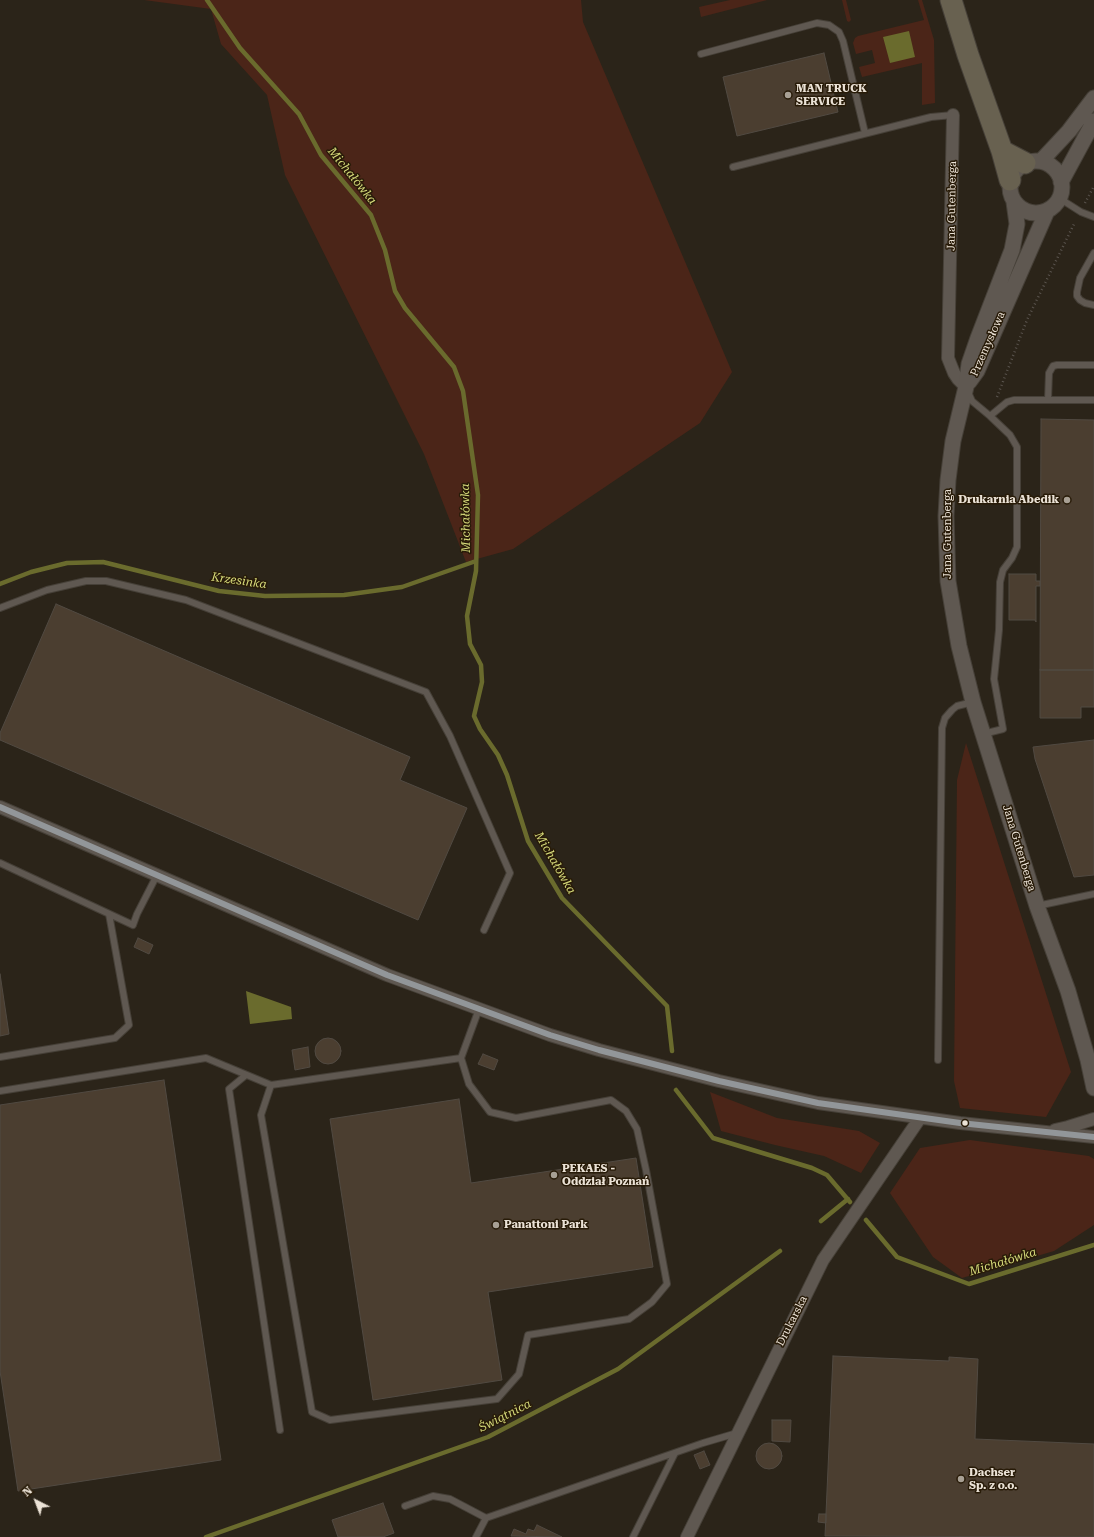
<!DOCTYPE html>
<html>
<head>
<meta charset="utf-8">
<style>
  body { margin:0 }
  #map { position:relative; width:1094px; height:1537px; overflow:hidden; background:#2b2419; font-family:"Roboto Serif",serif }
  canvas { display:block }
  .north { position:absolute; left:16px; top:1481px; width:40px; height:40px; -webkit-text-stroke:3px #281b08; paint-order:stroke; rotate:318deg; font-size:11px; font-weight:700; line-height:16px; text-align:center; color:#ebe2d6 }
  .north::after { content:''; display:block; margin:auto; width:14px; height:18px; background:#ebe2d6; clip-path:polygon(50% 0,100% 100%,50% 72%,0 100%) }
</style>
</head>
<body>
<div id="map">
<canvas width="1094" height="1537"></canvas>
<div class="north">N</div>
</div>
<script>
const g = document.querySelector('canvas').getContext('2d');
g.lineJoin = 'round';
function fillPath(path, color) {
  g.fillStyle = color;
  g.fill(path, 'evenodd');
}
function shape(rows) {
  const path = new Path2D();
  for (const r of rows) {
    if (r.length === 3) {
      path.moveTo(r[0] + r[2], r[1]);
      path.arc(r[0], r[1], r[2], 0, 2 * Math.PI);
      continue;
    }
    path.moveTo(r[0], r[1]);
    for (let i = 2; i < r.length; i += 2) path.lineTo(r[i], r[i + 1]);
  }
  return path;
}
function trace(path, color, width, dash) {
  g.strokeStyle = color;
  g.lineWidth = width;
  g.lineCap = dash ? 'butt' : 'round';
  g.setLineDash(dash || []);
  g.stroke(path);
}
function label(font, color, halo, rows, align = 'center') {
  g.font = font + ' "Roboto Serif",serif';
  g.lineWidth = 3;
  g.setLineDash([]);
  g.textBaseline = 'middle';
  g.strokeStyle = halo;
  g.fillStyle = color;
  for (const [text, x, y, turn = 0] of rows) {
    g.save();
    g.translate(x, y);
    g.rotate((+turn || 0) * Math.PI / 180);
    g.textAlign = isNaN(turn) ? turn : align;
    if (halo) g.strokeText(text, 0, 0);
    g.fillText(text, 0, 0);
    g.restore();
  }
}
const green = shape([
  [144,0,581,0,583,22,732,372,700,423,513,549,466,562,424,454,285,175,267,95,221,44,211,9],
  [730,0,767,0,701,17,699,7],
  [842,0,846,0,851,20,849,22,847,21],
  [918,0,922,0,934,40,935,103,922,105,922,63,862,77,859,67,875,63,872,50,856,54,853,43,855,38,858,36,924,20],
  [966,743,1071,1072,1046,1117,960,1108,954,1081,957,780],
  [710,1092,777,1118,859,1131,880,1143,861,1173,824,1156,775,1145,721,1131],
  [970,1140,1089,1156,1094,1159,1094,1225,1054,1251,962,1278,933,1257,890,1193,920,1148]
]);
const water = shape([
  [909,31,915,57,890,63,883,37],
  [246,991,291,1007,292,1019,250,1024]
]);
const stream = shape([
  [207,0,240,48,299,114,321,155,371,215,385,250,395,291,405,308,454,367,463,391,478,495,476,571,467,616,470,644,481,665,482,682,474,716,480,729,498,755,507,775,528,841,562,898,667,1006,672,1051],
  [0,584,31,572,67,563,103,562,219,591,265,596,344,595,402,587,476,561],
  [676,1090,713,1138,812,1168,827,1175,850,1202],
  [866,1220,897,1257,969,1284,1094,1245],
  [821,1221,848,1199],
  [206,1537,488,1437,618,1369,780,1251]
]);
const building = shape([
  [824,53,838,112,737,136,723,77,824,53],
  [1041,419,1094,420,1094,670,1040,670,1041,419],
  [1009,574,1036,574,1036,581,1040,581,1040,586,1036,586,1036,622,1035,620,1009,620,1009,574],
  [56,604,410,757,400,780,467,808,418,920,0,740,0,733,56,604],
  [1040,670,1094,670,1094,707,1081,707,1081,718,1040,718,1040,670],
  [1094,740,1094,875,1074,877,1035,759,1033,747,1094,740],
  [138,938,153,945,149,954,134,947,138,938],
  [0,974,9,1034,0,1036,0,974],
  [328,1051,13],
  [308,1047,310,1067,295,1070,292,1050,308,1047],
  [483,1054,498,1060,494,1070,478,1064,483,1054],
  [164,1080,221,1460,18,1491,0,1371,0,1105,164,1080],
  [459,1099,471,1183,636,1158,653,1267,488,1292,502,1380,373,1400,330,1119,459,1099],
  [833,1356,949,1361,949,1357,978,1359,975,1439,1094,1444,1094,1537,825,1536,833,1356],
  [772,1420,791,1420,790,1442,772,1441,772,1420],
  [769,1456,13],
  [704,1451,710,1465,700,1469,694,1455,704,1451],
  [383,1503,394,1533,383,1537,338,1537,332,1520,383,1503],
  [819,1514,826,1514,826,1523,818,1522,819,1514],
  [537,1525,562,1537,511,1536,514,1529,526,1534,528,1529,534,1531,537,1525]
]);
const path = shape([
  [1085,203,1094,186],
  [997,397,1027,320,1075,222]
]);
const service = shape([
  [701,54,817,23,829,25,839,32,843,41,865,133],
  [733,167,931,117,953,115],
  [1059,198,1081,212,1094,217],
  [1094,253,1080,278,1077,292,1077,296,1080,300,1085,303,1094,305],
  [968,392,972,401,990,416,1007,402,1014,400,1094,400],
  [1048,400,1049,373,1053,366,1057,365,1094,365],
  [0,608,47,590,86,581,106,581,186,600,426,692,450,736,510,873,484,930],
  [983,734,1003,729,994,679,999,630,1000,582,1003,570,1012,558,1017,547,1017,447,1010,435,990,416],
  [0,863,133,925,137,914,157,875],
  [1037,906,1094,894],
  [0,1057,115,1038,129,1025,109,914],
  [938,1060,942,728,945,718,952,710,957,706,973,702],
  [246,1075,229,1089,280,1430],
  [271,1085,261,1115,312,1412,330,1420,497,1399,519,1374,528,1335,629,1319,652,1302,667,1284,646,1170,637,1129,626,1111,611,1100,516,1118,490,1112,469,1084,461,1058],
  [0,1091,206,1058,271,1085,461,1058,479,1009],
  [405,1506,433,1496,450,1499,486,1518,703,1443,737,1433],
  [476,1537,486,1518],
  [633,1537,675,1453]
]);
const minor = shape([
  [953,115,948,358,954,373,958,379,966,387],
  [0,807,387,975,550,1035,599,1050,719,1081,818,1103,960,1123,1094,1137],
  [1055,1130,1068,1127,1094,1119],
  [687,1537,823,1260,920,1118]
]);
const tertiary = shape([
  [1041,161,1069,131,1094,98],
  [1036,187,26],
  [1061,182,1094,121],
  [1014,202,1017,224,1012,250,978,338,969,364,966,387,953,441,948,480,946,516,948,581,959,646,973,702,1037,906,1068,991,1088,1060,1094,1088],
  [969,382,977,371,1047,211]
]);
const motorway = shape([
  [951,0,968,55,1002,151,1010,180],
  [1002,151,1025,163]
]);
const bus1 = shape([
  [0,807,387,975,550,1035,599,1050,719,1081,818,1103,960,1123,1094,1137]
]);
const markers = [
  [788,95,4,"#a8a094"],
  [1067,500,4,"#a8a094"],
  [965,1123,3.5,"#ebe2d6"],
  [554,1175,4,"#a8a094"],
  [496,1225,4,"#a8a094"],
  [961,1479,4,"#a8a094"]
];
const poiNames = [
  ["MAN TRUCK",796,89],
  ["SERVICE",796,102],
  ["Drukarnia Abedik",1059,500,"right"],
  ["PEKAES -",562,1169],
  ["Oddział Poznań",562,1182],
  ["Panattoni Park",504,1225],
  ["Dachser",969,1473],
  ["Sp. z o.o.",969,1486]
];
const streetNames = [
  ["Jana Gutenberga",952,206,-89],
  ["Przemysłowa",988,344,-66],
  ["Jana Gutenberga",948,534,-90],
  ["Jana Gutenberga",1019,848,73],
  ["Drukarska",792,1321,-63]
];
const waterNames = [
  ["Michałówka",352,176,51],
  ["Michałówka",466,518,-91],
  ["Krzesinka",239,581,8],
  ["Michałówka",555,863,60],
  ["Michałówka",1003,1262,-17],
  ["Świątnica",505,1416,-27]
];
fillPath(green, '#4b2518');
fillPath(water, '#6a6b2d');
trace(stream, '#6a6b2d', 4.5);
fillPath(building, '#4b3e30');
trace(building, '#514a42', 1);
trace(service, '#464038', 8);
trace(minor, '#464038', 14);
trace(tertiary, '#464038', 17);
trace(motorway, '#464038', 23);
trace(path, '#5a544e', 2.5, [1, 3]);
trace(service, '#5f5851', 6);
trace(minor, '#5f5851', 12);
trace(tertiary, '#5f5851', 15);
trace(motorway, '#686150', 21);
trace(bus1, '#929699', 6);
for (const [x, y, r, color] of markers) {
  const dot = new Path2D();
  dot.arc(x, y, r, 0, 2 * Math.PI);
  g.fillStyle = color;
  g.fill(dot);
  trace(dot, '#281b08', 1.5);
}
label('bold 11px', '#ebe2d6', '#281b08', poiNames, 'left');
label('11px', '#ebe2d6', '#281b08', streetNames);
label('italic 12px', '#d6da7a', '#281b08', waterNames);
</script>
</body>
</html>
